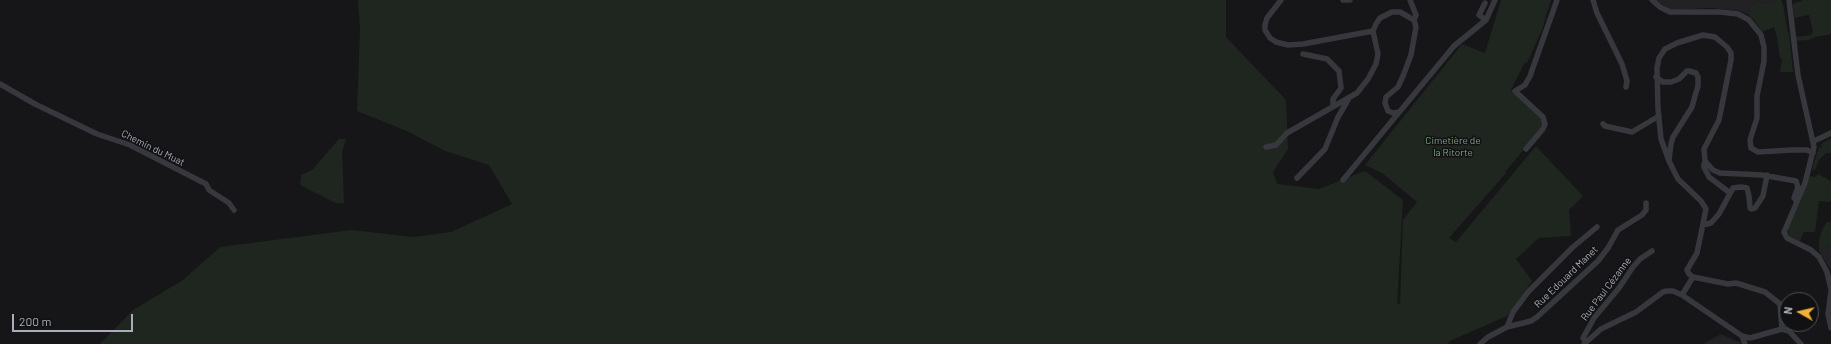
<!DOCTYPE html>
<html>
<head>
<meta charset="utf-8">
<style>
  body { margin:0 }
  #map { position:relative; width:1831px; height:344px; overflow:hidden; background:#161618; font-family:Barlow,sans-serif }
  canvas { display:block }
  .north { position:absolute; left:1779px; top:292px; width:40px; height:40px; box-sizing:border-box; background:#111113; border:1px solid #4d4f55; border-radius:50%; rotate:278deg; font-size:11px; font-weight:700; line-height:16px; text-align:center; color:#a8adb8 }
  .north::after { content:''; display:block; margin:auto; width:14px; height:18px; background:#f2b134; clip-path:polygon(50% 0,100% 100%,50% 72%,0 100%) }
  .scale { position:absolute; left:12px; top:314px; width:121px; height:18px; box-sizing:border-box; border:2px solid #a8adb8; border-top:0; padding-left:5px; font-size:12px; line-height:14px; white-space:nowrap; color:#a8adb8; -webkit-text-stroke:3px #111113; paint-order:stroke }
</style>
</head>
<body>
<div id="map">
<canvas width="1831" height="344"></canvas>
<div class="north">N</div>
<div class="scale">200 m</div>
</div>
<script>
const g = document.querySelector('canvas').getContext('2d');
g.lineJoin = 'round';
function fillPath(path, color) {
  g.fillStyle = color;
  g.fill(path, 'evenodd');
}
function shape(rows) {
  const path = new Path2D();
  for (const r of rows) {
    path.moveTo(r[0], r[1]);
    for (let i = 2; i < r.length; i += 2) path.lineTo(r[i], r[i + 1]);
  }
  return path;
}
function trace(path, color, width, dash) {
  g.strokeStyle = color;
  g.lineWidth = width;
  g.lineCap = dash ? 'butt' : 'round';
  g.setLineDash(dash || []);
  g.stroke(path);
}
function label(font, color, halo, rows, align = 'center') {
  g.font = font + ' Barlow,sans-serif';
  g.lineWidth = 3;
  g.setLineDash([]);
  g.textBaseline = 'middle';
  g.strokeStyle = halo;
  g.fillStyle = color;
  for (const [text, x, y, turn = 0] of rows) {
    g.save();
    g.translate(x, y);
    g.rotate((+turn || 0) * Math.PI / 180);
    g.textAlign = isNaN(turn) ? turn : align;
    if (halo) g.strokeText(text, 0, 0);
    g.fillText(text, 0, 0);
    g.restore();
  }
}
const built = shape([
  [1655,0,1777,0,1771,3,1754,1,1748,14,1740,11,1711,8,1671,10],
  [1831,245,1831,270,1819,251,1823,247],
  [1721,334,1741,343,1741,344,1703,344]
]);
const green = shape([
  [358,0,1226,0,1226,37,1286,100,1288,149,1273,172,1277,184,1319,189,1365,171,1403,200,1397,303,1400,304,1403,220,1417,202,1382,173,1365,165,1462,44,1485,53,1501,0,1551,0,1542,30,1527,63,1525,62,1511,90,1542,118,1544,124,1542,128,1505,172,1506,173,1449,238,1456,242,1536,146,1583,196,1569,210,1571,236,1539,238,1516,259,1532,281,1507,316,1450,341,1448,344,100,344,133,310,183,280,220,247,351,230,414,237,451,232,512,204,489,165,445,151,407,131,357,111,360,30],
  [1777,0,1781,0,1783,5,1788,33,1789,33,1793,72,1780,72,1782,59,1780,58,1777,37,1774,27,1762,32,1755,21,1748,14,1754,1,1771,3],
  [1803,0,1831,0,1831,34,1816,37,1808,40,1796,41,1795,37,1811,35,1813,31,1809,15,1794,18,1793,4],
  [1831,138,1831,153,1826,153,1819,160,1815,170,1812,169,1819,147,1821,148,1822,146,1820,145],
  [339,139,346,139,342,152,344,203,336,203,300,185,301,175,312,170],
  [1818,174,1831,181,1831,202,1819,201,1815,232,1804,232,1800,241,1790,236,1787,230,1810,176,1815,177],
  [1831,221,1831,245,1823,247,1819,251,1819,241,1822,230,1826,223]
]);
const minor = shape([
  [1281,0,1267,18,1265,25,1265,30,1270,38,1276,42,1288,45,1303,44,1373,31],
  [1343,0,1350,0],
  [1410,0,1416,15,1414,20],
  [1593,0,1597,13,1622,64,1627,81,1626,87],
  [1652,0,1660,7,1670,12,1720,12,1738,14,1749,20,1761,35,1764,47,1764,61,1757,96,1757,118,1750,140,1751,148,1758,152,1791,150,1807,150,1813,153],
  [1789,0,1798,75,1814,147,1805,183,1784,232,1787,238,1811,250,1819,257,1827,272,1831,289],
  [1485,3,1479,15,1486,20],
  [1303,54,1327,59,1339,71,1341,88,1333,99,1333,107],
  [1656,77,1663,82,1671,82,1679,79,1687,71,1689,71,1696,73,1698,77,1698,86,1695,96,1692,107,1673,137,1671,144,1669,160],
  [0,84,35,104,97,134,130,145,206,184,209,190,229,203,234,210],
  [1603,124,1605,126,1632,132,1659,116],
  [1814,141,1831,133],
  [1266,147,1276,145,1287,133,1357,93,1368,79,1376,64,1378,54,1373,31,1376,24,1380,18,1392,12,1400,12,1414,20,1416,27,1411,55,1403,76,1398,87,1386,97,1385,103,1388,111,1393,113,1399,112],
  [1526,149,1543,129,1545,124,1543,117,1515,91,1525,85,1530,76,1557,0],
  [1707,164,1704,164,1704,167,1709,177,1730,193],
  [1297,178,1325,149,1338,117,1348,100],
  [1343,180,1454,46,1486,20,1495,0],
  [1703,225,1711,223,1719,214,1733,188,1741,187,1747,188,1749,196,1750,208,1752,209,1755,208,1763,196,1767,175],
  [1693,277,1728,284,1736,283,1765,292,1780,304,1782,329],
  [1831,291,1828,314,1831,328],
  [1682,295,1693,277,1689,274,1687,270,1697,253,1706,209,1701,201,1678,179,1669,161,1661,139,1658,109,1657,68,1659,58,1665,49,1677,43,1703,35,1715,37,1727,47,1731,53,1731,60,1719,120,1704,149,1705,161,1713,170,1720,173,1762,175,1796,181,1798,187,1794,198,1797,201],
  [1507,327,1513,312,1528,292,1573,247,1597,227],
  [1742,336,1750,338,1782,329,1789,331,1801,344],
  [1586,342,1583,338,1594,318,1619,288,1633,267,1640,259,1652,251],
  [1480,344,1488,337,1507,327,1531,321,1537,317,1598,261,1608,248,1618,230,1642,215,1646,210,1646,203],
  [1584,344,1601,329,1636,312,1663,292,1667,291,1673,291,1682,295,1742,336,1745,344]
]);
const parkNames = [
  ["Cimetière de",1453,141],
  ["la Ritorte",1453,153]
];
const streetNames = [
  ["Chemin du Muat",153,148,26],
  ["Rue Edouard Manet",1566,277,-44],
  ["Rue Paul Cézanne",1606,289,-53]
];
fillPath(built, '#222225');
fillPath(green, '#1e261f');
trace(minor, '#37383d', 5.5);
label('10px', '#7fa381', '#111113', parkNames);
label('10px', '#a8adb8', '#111113', streetNames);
</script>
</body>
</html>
